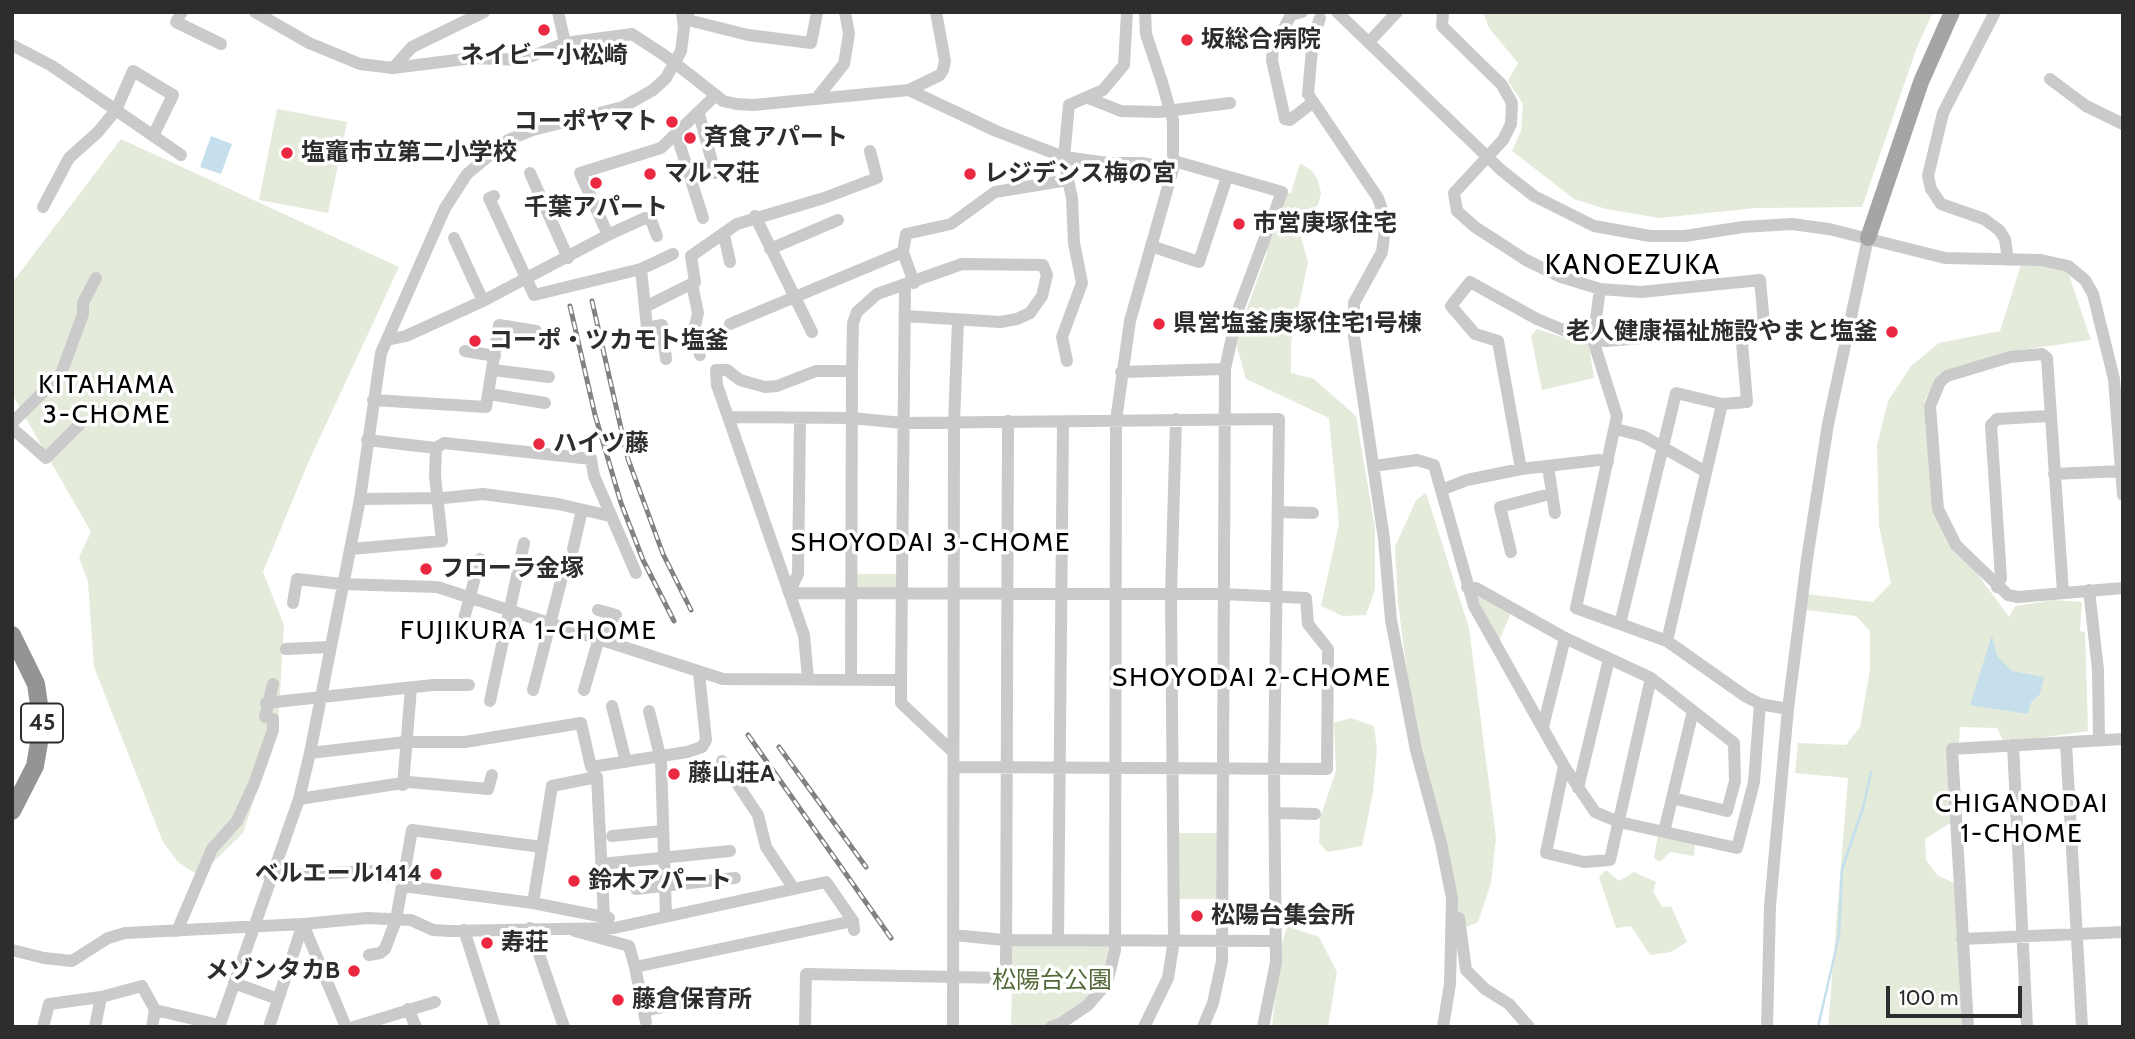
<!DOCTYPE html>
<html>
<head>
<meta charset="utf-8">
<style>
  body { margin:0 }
  #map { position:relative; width:2135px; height:1039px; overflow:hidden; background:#fff; font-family:Cabin,sans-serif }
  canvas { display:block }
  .frame { position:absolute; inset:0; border:14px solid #2d2d2d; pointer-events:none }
  .scale { position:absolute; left:1886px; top:986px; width:136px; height:32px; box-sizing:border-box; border:4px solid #2d2d2d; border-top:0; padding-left:9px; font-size:21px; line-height:24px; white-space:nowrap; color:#2d2d2d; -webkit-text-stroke:5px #fff; paint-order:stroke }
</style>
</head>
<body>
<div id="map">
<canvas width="2135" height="1039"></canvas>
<div class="frame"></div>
<div class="scale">100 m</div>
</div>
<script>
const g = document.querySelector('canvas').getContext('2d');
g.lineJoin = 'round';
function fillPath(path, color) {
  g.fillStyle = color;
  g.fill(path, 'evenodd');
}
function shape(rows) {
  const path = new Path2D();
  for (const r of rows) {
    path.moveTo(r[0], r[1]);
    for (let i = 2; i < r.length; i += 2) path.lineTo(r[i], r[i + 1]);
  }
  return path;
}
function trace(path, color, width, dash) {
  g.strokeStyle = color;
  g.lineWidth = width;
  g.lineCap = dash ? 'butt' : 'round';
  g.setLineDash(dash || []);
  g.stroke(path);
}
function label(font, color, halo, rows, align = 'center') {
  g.font = font + ' Cabin,"Noto Sans JP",sans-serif';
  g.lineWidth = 7;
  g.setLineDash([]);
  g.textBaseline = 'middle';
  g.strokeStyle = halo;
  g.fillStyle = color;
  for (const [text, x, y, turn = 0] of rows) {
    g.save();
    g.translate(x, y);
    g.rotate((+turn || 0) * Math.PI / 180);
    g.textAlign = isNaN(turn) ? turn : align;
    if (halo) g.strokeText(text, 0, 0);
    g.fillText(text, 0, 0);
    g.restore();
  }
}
const green = shape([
  [1483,12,1933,12,1917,47,1862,207,1756,208,1659,218,1606,209,1574,199,1512,151,1521,131,1523,104,1508,81,1518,63,1489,28],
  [277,109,347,122,328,213,259,200],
  [121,139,399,267,308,463,263,572,284,625,278,727,243,833,199,876,178,862,163,842,94,667,88,582,79,557,91,532,12,394,12,283],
  [1300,163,1312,171,1318,180,1321,193,1318,205,1297,223,1308,262,1291,343,1291,373,1314,379,1356,416,1375,528,1375,589,1366,615,1343,616,1321,606,1339,524,1329,418,1246,379,1235,341,1268,251,1260,257,1282,192,1291,193],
  [2021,265,2056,266,2068,272,2091,340,2006,352,1939,374,1924,402,1935,516,2009,617,2015,606,2054,600,2082,602,2080,631,2085,632,2088,731,2004,743,1997,728,1960,727,1959,742,1946,747,1954,821,1925,839,1926,860,1937,875,1958,885,1964,1027,1828,1027,1848,778,1795,773,1798,743,1846,745,1860,727,1870,670,1870,631,1856,616,1806,610,1806,594,1873,602,1891,583,1879,526,1877,445,1888,401,1911,366,1939,343,2000,331],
  [1537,329,1589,346,1594,378,1542,390,1531,336],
  [1426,493,1469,628,1496,838,1491,883,1478,922,1457,931,1408,680,1398,603,1395,547,1416,500],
  [850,574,901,574,900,595,850,594],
  [1473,593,1511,613,1498,643],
  [1351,718,1374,726,1377,749,1373,792,1362,846,1327,852,1319,842,1320,818,1336,771,1334,723],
  [1176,833,1217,833,1218,899,1176,899],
  [1658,835,1695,843,1694,856,1670,852,1660,862,1654,858],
  [1606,870,1619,881,1634,872,1656,882,1653,891,1662,907,1671,906,1687,942,1671,952,1650,955,1631,926,1616,928,1599,877],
  [1287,926,1319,937,1337,972,1328,1027,1272,1027,1280,951],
  [1005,940,1115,940,1107,983,1082,1009,1046,1027,1011,1027,1012,984]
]);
const water = shape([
  [211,136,232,144,221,174,200,167],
  [1992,635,1997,656,2012,671,2044,677,2040,694,2031,702,2028,714,1970,705]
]);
const stream = shape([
  [1818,1027,1839,936,1842,869,1863,808,1871,772]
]);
const minor = shape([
  [182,12,176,22,221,44],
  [255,12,309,43,360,64,393,68,473,58,522,60,565,43,632,34,664,55],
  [558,12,565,43],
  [1145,12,1146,34,1162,82],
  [1302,12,1291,15,1273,48,1272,60,1285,119,1290,120,1312,103],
  [1337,12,1501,170,1534,196,1594,226,1650,236,1685,236,1743,227,1792,224,1829,229,1945,258,2041,260,2068,266,2085,280,2093,294,2114,379,2123,495],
  [1443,12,1442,26,1502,85,1512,103,1511,124,1503,140,1454,193,1457,211,1475,227,1526,260,1561,277,1600,289,1641,292,1760,280,1764,324,1741,330,1606,341,1582,338,1537,319,1470,282,1451,306,1475,334,1498,341,1521,469],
  [1995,12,1943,113,1928,176,1931,189,1941,204,1984,219,1999,230,2005,239,2008,260],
  [688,15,684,19,748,35,811,43,817,13],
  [1320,18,1313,38,1308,94,1378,198,1386,221,1382,252,1354,303,1354,337,1384,539,1391,620,1416,750,1441,843,1452,898,1450,984,1443,1027],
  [1369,42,1397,12],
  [12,45,52,66,181,155],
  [393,68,412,47,484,12],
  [689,74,723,101,736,104,753,105,909,90,940,75,943,70,945,61,936,12],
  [2050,79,2086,106,2123,124],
  [909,90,996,131,1064,157,1108,163,1142,163,1173,169],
  [1088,98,1121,111,1159,112,1230,103],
  [816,99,844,64,849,34,845,12],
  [699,114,715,173],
  [677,136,703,218],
  [1174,161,1282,192,1238,310,1225,369,1222,961,1213,1003,1203,1027],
  [530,173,568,258],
  [1068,180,1064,157,1069,105,1103,90,1124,65,1127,12],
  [494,196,489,198,534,295,641,269,647,328,662,325,666,359],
  [43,207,69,158,98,132,116,110,133,71,173,95,153,136],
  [755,216,812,332],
  [608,235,645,218,651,220,657,236],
  [724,235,730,262],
  [454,238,483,301],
  [1151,246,1199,262,1227,177],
  [770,249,838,220],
  [641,269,673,254],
  [914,283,903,252,906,234,951,224,995,192,1068,180,1072,198,1074,243,1082,283,1062,337,1067,361],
  [692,284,698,313,695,326,700,355],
  [1600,289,1593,340,1617,416,1576,608,1667,641,1745,696,1760,704,1788,709],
  [645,307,695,282,691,256,737,224,824,198,877,178,870,151],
  [730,324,903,252],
  [387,340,406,336,483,301,608,235,580,173,661,148,716,95],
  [465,351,495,356],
  [493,370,549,377],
  [1121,372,1225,369],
  [489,394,545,403],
  [373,400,486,407,499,325,536,331],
  [730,417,852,418,902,423,1279,419,1274,770,1276,962,1263,1027],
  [800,418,798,574,789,593,1223,594,1306,598,1308,624,1328,649,1327,769,954,767],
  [12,423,61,374,83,314,83,303,96,278],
  [12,428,46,458,79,425],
  [1616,429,1643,436,1706,472],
  [367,440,436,448,444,443,591,459,594,476,636,573],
  [1374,466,1417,460,1434,465,1474,606,1564,766,1595,812,1619,822,1737,848,1754,782,1760,704],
  [1548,466,1555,513],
  [2054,474,2121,471],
  [1441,490,1467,480,1521,469,1599,460,1608,462],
  [360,499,443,498,483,494,558,504,610,516],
  [1279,512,1313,513],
  [351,549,442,541,435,476,436,448],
  [573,549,582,510],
  [1511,552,1500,507,1550,494],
  [1467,587,1476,588,1565,638,1651,678,1734,743,1735,781,1727,811,1672,798],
  [1997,587,2001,578,1991,425,1997,419,2049,416],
  [2089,590,2098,670,2099,740],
  [2063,592,2047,358,2042,354,2010,357,1947,376,1940,382,1930,406,1938,509,1956,545,2008,595,2018,597,2123,588],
  [293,603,297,579,341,584,437,587,723,679,901,680,901,703,953,752],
  [1620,624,1676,393,1722,404,1747,402,1741,330],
  [461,630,480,559],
  [597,637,616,615,598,610],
  [1667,641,1722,404],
  [286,649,329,647],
  [808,678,804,635,717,385,716,370,727,370,740,380,765,387,777,386,816,371,852,371],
  [851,679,852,371,853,323,857,312,877,294,962,264,1043,265,1047,275,1042,296,1030,313,1017,319,1000,322,906,316],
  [901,680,905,286],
  [533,690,566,562],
  [584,690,599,638],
  [490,701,524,543],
  [266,703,433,685,469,685],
  [612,706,626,762],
  [649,711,661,760,666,916],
  [1543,727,1565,638],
  [2066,743,2082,1027],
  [2013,745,2027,1027],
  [310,753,405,742,465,742,581,723,591,767,687,752,702,747,706,740,699,673],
  [722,761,758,815,766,847,794,889],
  [1564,766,1546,853,1584,862,1610,860,1651,678],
  [403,785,411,688],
  [1578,788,1609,659],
  [299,799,409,782,488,789,492,775],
  [1274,813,1315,814],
  [1664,832,1693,711],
  [612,836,662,831],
  [601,864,730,851],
  [269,876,373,871,404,880],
  [403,886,533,903,609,918],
  [636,889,735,878],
  [533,903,552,786,597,777,604,916],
  [1459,918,1466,970,1485,989,1509,1004,1529,1027],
  [530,928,564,1027],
  [464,930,495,1027],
  [177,931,212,849,237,821,254,784,273,730,273,719,265,717,273,684],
  [575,931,629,946,635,967],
  [953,935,1005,940,1275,941],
  [1962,939,2123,932],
  [1058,940,1063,422],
  [12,950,44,958,72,961,108,938,125,933,303,924,346,1027],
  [369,955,380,953,385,949,396,920,412,830,542,847],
  [234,983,278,999],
  [408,1009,416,1027],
  [644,1011,725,994],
  [646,1022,635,967,853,921],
  [43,1027,49,1004,101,997,142,986,155,1010,219,1025],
  [95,1027,101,997],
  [152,1027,155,1010],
  [219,1027,299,799,310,753,360,499,381,353,445,208,467,174,508,140,533,130,623,107,653,90,666,78,681,51,684,28,682,12],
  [269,1027,303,924,367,918,411,920,433,930,449,931,614,928,826,882,853,921,854,930],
  [354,1027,435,1002],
  [805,1027,806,974,1006,978,1008,421],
  [953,1027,954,422,958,321],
  [1051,1027,1060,1024,1088,1005,1107,983,1115,950,1116,420,1130,321,1173,169,1173,121],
  [1144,1027,1168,978,1174,940,1171,595,1176,419],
  [1767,1027,1770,906,1788,709,1807,559,1828,424,1868,238],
  [1968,1027,1952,749,2123,739]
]);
const major = shape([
  [1868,238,1921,82,1952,12]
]);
const highway = shape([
  [12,635,36,684,42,725,35,766,12,811]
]);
const rail = shape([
  [592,301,628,459,663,554,691,610],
  [570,306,595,415,621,503,643,560,674,621],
  [748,735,891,938],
  [779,747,866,867]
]);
const minorBridge = shape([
  [664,55,689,74],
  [1162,82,1173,121]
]);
const markers = [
  [544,30,7,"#ea2940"],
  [1187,40,7,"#ea2940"],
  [672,122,7,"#ea2940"],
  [690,138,7,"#ea2940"],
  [287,153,7,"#ea2940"],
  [650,174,7,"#ea2940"],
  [970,174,7,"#ea2940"],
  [596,183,7,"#ea2940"],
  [1239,224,7,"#ea2940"],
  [1159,324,7,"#ea2940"],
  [1892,332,7,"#ea2940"],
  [475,341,7,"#ea2940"],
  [539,444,7,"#ea2940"],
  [426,569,7,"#ea2940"],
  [674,774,7,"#ea2940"],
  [436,874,7,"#ea2940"],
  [574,881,7,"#ea2940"],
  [1197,916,7,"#ea2940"],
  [487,943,7,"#ea2940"],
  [354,971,7,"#ea2940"],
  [618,1000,7,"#ea2940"]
];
const shields = [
  [42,723,42]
];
const shieldNames = [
  ["45",42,723]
];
const poiNames = [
  ["坂総合病院",1201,40],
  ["ネイビー小松崎",544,56,"center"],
  ["コーポヤマト",658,122,"right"],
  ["斉食アパート",704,138],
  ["塩竈市立第二小学校",301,153],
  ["マルマ荘",664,174],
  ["レジデンス梅の宮",984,174],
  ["千葉アパート",596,208,"center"],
  ["市営庚塚住宅",1253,224],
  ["県営塩釜庚塚住宅1号棟",1173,324],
  ["老人健康福祉施設やまと塩釜",1878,332,"right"],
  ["コーポ・ツカモト塩釜",489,341],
  ["ハイツ藤",553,444],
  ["フローラ金塚",440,569],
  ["藤山荘A",688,774],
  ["ベルエール1414",422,874,"right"],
  ["鈴木アパート",588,881],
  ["松陽台集会所",1211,916],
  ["寿荘",501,943],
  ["メゾンタカB",340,971,"right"],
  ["藤倉保育所",632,1000]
];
const parkNames = [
  ["松陽台公園",1052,981]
];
const neighbourhoodNames = [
  ["KITAHAMA",107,385],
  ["3-CHOME",107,415],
  ["SHOYODAI 3-CHOME",931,543],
  ["FUJIKURA 1-CHOME",529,631],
  ["SHOYODAI 2-CHOME",1252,678],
  ["CHIGANODAI",2022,804],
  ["1-CHOME",2022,834]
];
const quarterNames = [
  ["KANOEZUKA",1633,266]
];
fillPath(green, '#e4ebda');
fillPath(water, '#c5dfec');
trace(stream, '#c5dfec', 2.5);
trace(minor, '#cacaca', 12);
trace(major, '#a5a5a5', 16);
trace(highway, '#949494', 18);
trace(rail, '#828282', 5);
trace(rail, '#fff', 2.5, [8]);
trace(minorBridge, '#cacaca', 12);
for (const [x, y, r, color] of markers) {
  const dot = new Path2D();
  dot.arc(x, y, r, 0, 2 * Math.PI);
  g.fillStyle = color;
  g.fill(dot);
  trace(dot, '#fff', 2.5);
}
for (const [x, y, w] of shields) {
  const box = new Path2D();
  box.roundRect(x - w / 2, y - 19.5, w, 39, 5);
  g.fillStyle = '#fff';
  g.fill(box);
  trace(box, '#2d2d2d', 2);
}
label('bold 23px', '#2d2d2d', null, shieldNames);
label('bold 24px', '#2d2d2d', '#fff', poiNames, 'left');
label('24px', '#526a39', '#fff', parkNames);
g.letterSpacing = '2px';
label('26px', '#000', '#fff', neighbourhoodNames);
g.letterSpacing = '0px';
g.letterSpacing = '2px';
label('28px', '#000', '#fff', quarterNames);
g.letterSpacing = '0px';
</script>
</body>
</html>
